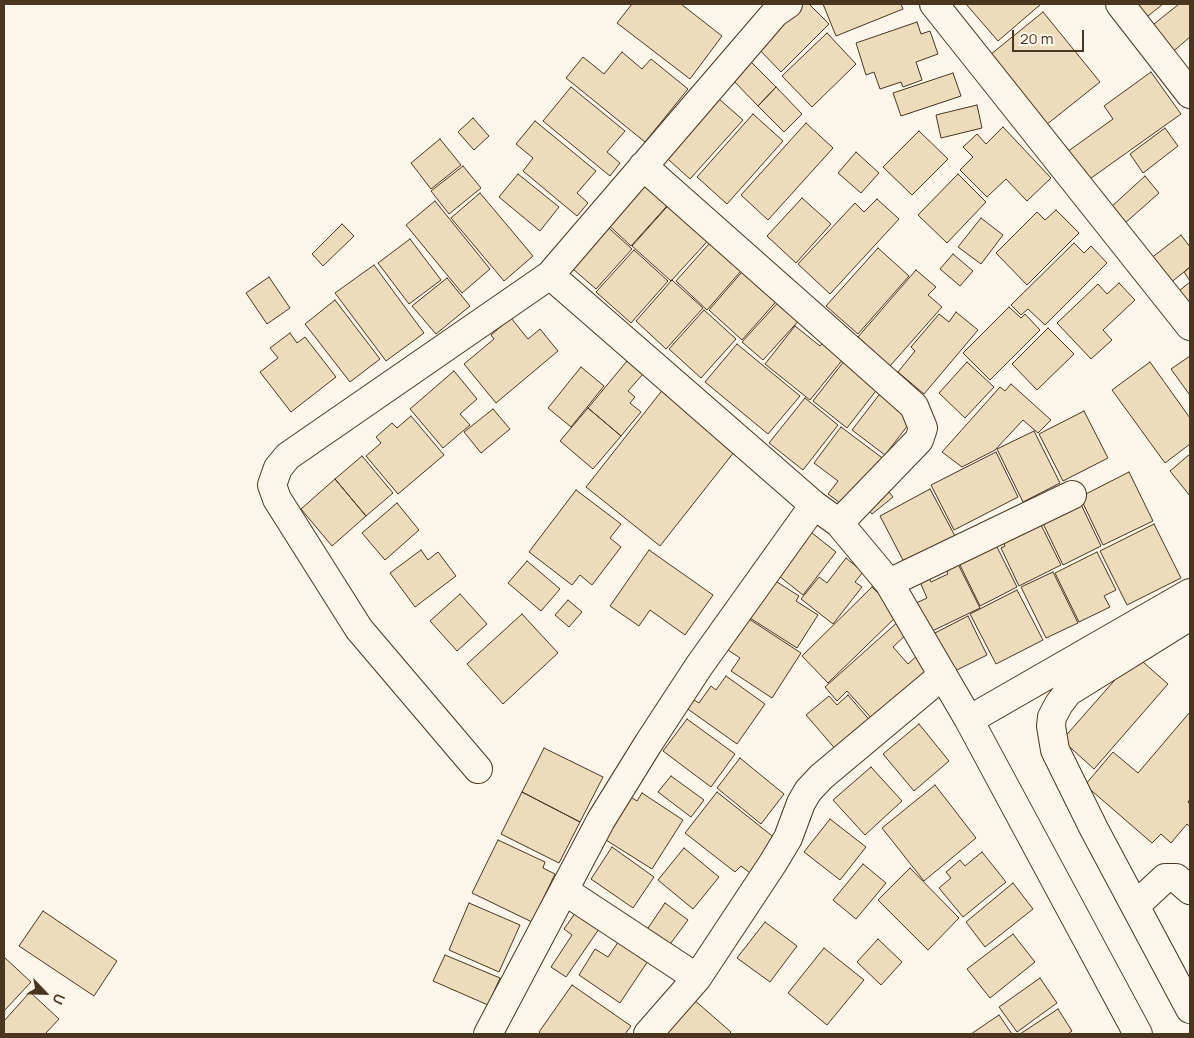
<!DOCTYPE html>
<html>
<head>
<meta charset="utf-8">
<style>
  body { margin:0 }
  #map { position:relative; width:1194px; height:1038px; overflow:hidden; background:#fbf6e9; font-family:Manrope,sans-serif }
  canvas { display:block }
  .frame { position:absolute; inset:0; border:5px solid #4a3520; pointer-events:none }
  .north { position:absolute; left:20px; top:968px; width:50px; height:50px; -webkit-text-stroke:4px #fbf6e9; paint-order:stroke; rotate:114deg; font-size:14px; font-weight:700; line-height:20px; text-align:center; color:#4a3520 }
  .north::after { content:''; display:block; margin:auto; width:18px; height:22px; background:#4a3520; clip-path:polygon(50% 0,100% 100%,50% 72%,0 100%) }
  .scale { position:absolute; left:1012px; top:30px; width:72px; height:22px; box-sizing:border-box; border:2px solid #4a3520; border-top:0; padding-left:6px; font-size:15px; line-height:18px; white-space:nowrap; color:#4a3520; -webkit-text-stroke:4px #fbf6e9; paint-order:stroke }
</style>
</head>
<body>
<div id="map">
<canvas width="1194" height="1038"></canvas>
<div class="frame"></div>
<div class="north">U</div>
<div class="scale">20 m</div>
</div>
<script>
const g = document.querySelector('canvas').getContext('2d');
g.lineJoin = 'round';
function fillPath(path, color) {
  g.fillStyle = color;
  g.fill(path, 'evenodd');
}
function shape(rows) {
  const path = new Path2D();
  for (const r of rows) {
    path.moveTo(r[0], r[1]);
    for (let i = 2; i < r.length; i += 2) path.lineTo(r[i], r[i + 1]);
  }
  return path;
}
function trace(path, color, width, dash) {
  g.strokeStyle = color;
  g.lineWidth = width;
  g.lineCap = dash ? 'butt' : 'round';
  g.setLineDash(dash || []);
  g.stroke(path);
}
const building = shape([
  [632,4,681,4,722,36,690,79,617,23,632,4],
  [792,4,809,4,829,24,781,72,753,43,792,4],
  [823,4,901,4,903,9,836,36,823,4],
  [966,4,1041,4,998,41,966,4],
  [1131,4,1163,4,1143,20,1131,4],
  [1179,4,1190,4,1190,37,1170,54,1149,28,1179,4],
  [1043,12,1100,82,1041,129,985,59,1043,12],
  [917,22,921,34,930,31,938,54,916,62,922,80,903,87,901,82,880,89,874,72,866,75,856,43,917,22],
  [827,33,856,64,812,107,782,76,827,33],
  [622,52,642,69,651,59,688,89,645,142,566,78,583,57,604,74,622,52],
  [748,59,776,87,758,106,730,77,748,59],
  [1151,72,1181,114,1087,181,1067,152,1113,119,1104,106,1151,72],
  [953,73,961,96,901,116,893,93,953,73],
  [571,87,625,131,607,152,620,163,610,176,543,121,571,87],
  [776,87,802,114,784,132,758,106,776,87],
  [711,92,743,120,690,179,659,151,711,92],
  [977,105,982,128,941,138,936,115,977,105],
  [753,114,783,141,727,204,697,177,753,114],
  [473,118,489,136,474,150,458,132,473,118],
  [535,121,596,171,577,193,588,203,577,216,523,171,533,158,516,144,535,121],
  [806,123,833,148,768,220,741,195,806,123],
  [1003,127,1051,178,1027,201,1006,179,987,197,960,170,973,157,963,147,977,134,986,144,1003,127],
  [1165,128,1178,146,1143,173,1130,154,1165,128],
  [919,131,948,159,912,195,883,167,919,131],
  [440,139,461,165,431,189,411,163,440,139],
  [856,152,879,173,861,193,838,173,856,152],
  [463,166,481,188,449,214,431,191,463,166],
  [644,171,674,198,631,246,601,218,644,171],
  [518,174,559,207,540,231,499,197,518,174],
  [958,174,986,202,947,243,918,215,958,174],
  [1145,176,1159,193,1124,224,1110,208,1145,176],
  [480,193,533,256,504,281,451,218,480,193],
  [802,198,831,224,796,263,767,236,802,198],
  [674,199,714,234,671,281,632,246,674,199],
  [877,199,899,219,830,294,798,264,855,203,864,212,877,199],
  [435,201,490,269,462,293,406,225,435,201],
  [1056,210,1079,233,1027,285,996,253,1037,212,1045,220,1056,210],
  [981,218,1003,235,981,264,958,247,981,218],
  [601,221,632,249,596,289,565,262,601,221],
  [342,224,354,236,323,266,312,254,342,224],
  [1181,235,1190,247,1190,267,1169,284,1150,259,1181,235],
  [716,236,747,264,707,310,676,281,716,236],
  [410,239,441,280,409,304,378,263,410,239],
  [1074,243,1084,253,1091,246,1107,263,1045,325,1028,309,1021,315,1011,305,1074,243],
  [878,248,909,276,858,334,826,306,878,248],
  [634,250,668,281,631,323,596,292,634,250],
  [953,254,973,271,960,286,940,269,953,254],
  [374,265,424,333,386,361,335,293,374,265],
  [748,265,781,296,742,340,709,310,748,265],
  [1190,267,1190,281,1184,272,1190,267],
  [916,270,936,287,928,295,942,307,890,366,858,337,916,270],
  [269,277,290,308,267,324,246,293,269,277],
  [447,278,470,306,436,334,412,306,447,278],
  [672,280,703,308,666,349,636,321,672,280],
  [1190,282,1190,315,1174,295,1190,282],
  [1119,283,1135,300,1103,330,1112,340,1091,359,1057,323,1098,284,1107,294,1119,283],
  [783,297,803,316,763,360,742,342,783,297],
  [335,300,380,359,350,382,305,324,335,300],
  [1009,307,1021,318,1025,314,1040,330,990,380,963,353,1009,307],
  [704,310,736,339,701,378,669,349,704,310],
  [956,312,978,330,924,394,898,372,915,351,911,347,939,314,949,322,956,312],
  [511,318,528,339,540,329,558,351,496,403,464,364,494,339,491,335,511,318],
  [795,326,820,346,828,337,848,353,810,400,765,364,795,326],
  [1048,328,1074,354,1037,390,1012,364,1048,328],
  [290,333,297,343,305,337,336,377,291,412,260,372,278,358,270,348,290,333],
  [737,344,800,396,768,434,705,382,737,344],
  [848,356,882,383,847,428,813,401,848,356],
  [1190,356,1190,393,1189,394,1171,369,1190,356],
  [627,361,643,374,628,391,635,397,630,403,641,412,621,436,588,408,627,361],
  [967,362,994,387,965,418,939,393,967,362],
  [1150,362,1190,418,1190,444,1165,463,1112,390,1150,362],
  [581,367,604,386,571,427,548,408,581,367],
  [454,371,477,399,460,414,470,425,443,448,410,409,454,371],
  [1011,384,1051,420,1038,433,1023,420,995,450,962,467,942,452,1000,387,1005,391,1011,384],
  [664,388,738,447,660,546,586,487,664,388],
  [882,391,915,416,885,455,852,430,882,391],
  [805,398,838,425,803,470,769,443,805,398],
  [588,408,621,436,593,469,560,441,588,408],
  [493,409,510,429,481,453,464,432,493,409],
  [1084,411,1108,458,1063,481,1039,434,1084,411],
  [411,416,444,455,398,494,366,456,381,443,376,437,392,423,397,428,411,416],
  [841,427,885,460,848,509,828,494,838,481,814,463,841,427],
  [1034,431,1060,483,1023,502,997,449,1034,431],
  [996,452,1018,497,954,530,931,485,996,452],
  [1190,454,1190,496,1170,471,1190,454],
  [362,456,393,493,366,516,335,479,362,456],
  [1129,472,1153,521,1103,545,1080,497,1129,472],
  [335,479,366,516,332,546,301,509,335,479],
  [883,484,893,497,872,514,862,501,883,484],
  [930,489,955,536,905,564,880,516,930,489],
  [576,490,621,524,610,538,621,547,592,585,580,575,572,585,529,552,576,490],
  [1077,496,1101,546,1063,565,1039,515,1077,496],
  [397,503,419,530,385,560,362,533,397,503],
  [1040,523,1061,565,1019,586,1001,548,1005,546,1000,534,1040,523],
  [1154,524,1181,578,1127,605,1100,551,1154,524],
  [807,529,836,552,803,595,774,572,807,529],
  [996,545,1017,587,980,606,959,563,996,545],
  [421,550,428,560,438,552,456,576,415,607,390,573,421,550],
  [649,550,713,595,685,635,650,610,639,626,610,606,649,550],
  [1097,552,1116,590,1104,596,1110,607,1079,622,1055,573,1097,552],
  [846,558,863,572,855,582,862,587,833,624,801,599,819,577,827,583,846,558],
  [956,560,980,608,926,634,912,605,927,598,920,582,929,577,931,582,948,574,945,566,956,560],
  [527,561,560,589,541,611,508,583,527,561],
  [1053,572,1078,623,1046,638,1021,587,1053,572],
  [774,580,799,596,796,601,818,615,797,648,750,618,774,580],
  [872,587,899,614,828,683,802,656,872,587],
  [1017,590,1043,640,996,664,970,614,1017,590],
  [460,594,487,624,457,651,430,621,460,594],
  [568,600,582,612,569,627,555,615,568,600],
  [522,614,558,653,503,704,467,664,522,614],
  [743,615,801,653,772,698,731,671,740,658,722,646,743,615],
  [968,616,987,655,953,672,933,634,968,616],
  [900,620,910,631,893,647,908,664,921,652,934,667,874,721,847,691,837,701,825,687,900,620],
  [1136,656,1168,684,1094,769,1062,740,1136,656],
  [726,676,765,704,737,744,685,707,691,698,699,703,711,686,716,690,726,676],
  [848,695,872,723,838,752,806,715,829,696,837,705,848,695],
  [1190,712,1190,799,1188,802,1190,804,1190,827,1187,824,1171,843,1161,834,1152,843,1085,785,1113,752,1138,773,1190,712],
  [687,719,735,754,711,787,663,751,687,719],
  [919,724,949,761,914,791,883,754,919,724],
  [544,748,603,777,580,822,522,792,544,748],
  [740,758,784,794,761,824,717,788,740,758],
  [871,767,902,801,865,835,833,800,871,767],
  [671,776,704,800,691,817,658,792,671,776],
  [935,785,976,838,924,881,882,828,935,785],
  [522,792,580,822,559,863,501,834,522,792],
  [717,792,776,839,750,873,741,866,735,872,685,833,717,792],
  [642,793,683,820,652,869,598,835,629,796,637,801,642,793],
  [830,819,866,847,840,880,804,852,830,819],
  [498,840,545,862,543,868,555,874,532,922,472,893,498,840],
  [612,847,654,877,633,908,591,879,612,847],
  [684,848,719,877,693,909,658,880,684,848],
  [982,852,1006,882,963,917,939,888,951,878,946,872,960,860,965,866,982,852],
  [863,864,886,883,856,919,833,900,863,864],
  [910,868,959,918,928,950,878,900,910,868],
  [1013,883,1033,909,985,947,966,922,1013,883],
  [469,903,520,925,499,972,449,950,469,903],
  [665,903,688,920,668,947,646,931,665,903],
  [578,909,601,926,566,977,551,967,572,935,564,929,578,909],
  [43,911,117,961,94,996,19,946,43,911],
  [765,922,797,946,770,982,737,958,765,922],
  [1013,934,1035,962,990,998,967,969,1013,934],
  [623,935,652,955,620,1003,579,975,595,949,608,957,623,935],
  [878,939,902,962,881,985,857,962,878,939],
  [824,948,864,980,827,1025,788,993,824,948],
  [445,955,500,978,488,1005,433,981,445,955],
  [4,957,31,982,4,1011,4,957],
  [1040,978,1057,1003,1017,1032,999,1007,1040,978],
  [572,985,631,1026,625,1034,541,1034,539,1032,572,985],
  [30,992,59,1019,45,1034,4,1034,4,1021,30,992],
  [693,999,731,1032,729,1034,663,1034,693,999],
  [1058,1009,1072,1031,1068,1034,1020,1034,1058,1009],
  [999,1015,1012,1034,971,1034,999,1015]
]);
const minor = shape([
  [934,4,1190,326],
  [1120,4,1190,94],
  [643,166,914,406,923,428,919,440,839,523],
  [550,275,775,13,788,4],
  [889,583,1072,495],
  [1190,616,1068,692,1059,704,1052,717,1051,726,1055,750,1094,829,1190,1009],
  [969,720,1190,593],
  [478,769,359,629,277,499,272,485,278,468,288,456,550,275,814,505,839,523,889,583,969,720,1138,1034],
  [565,891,697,978],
  [1135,906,1165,878,1176,878,1190,890],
  [488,1034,601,820,648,744,699,666,814,505],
  [648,1034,697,978,773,863,788,838,801,803,808,791,821,777,943,675]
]);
fillPath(building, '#ecdcbc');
trace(building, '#4a3520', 1);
trace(minor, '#4a3520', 30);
trace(minor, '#fbf6e9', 28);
</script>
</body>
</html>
